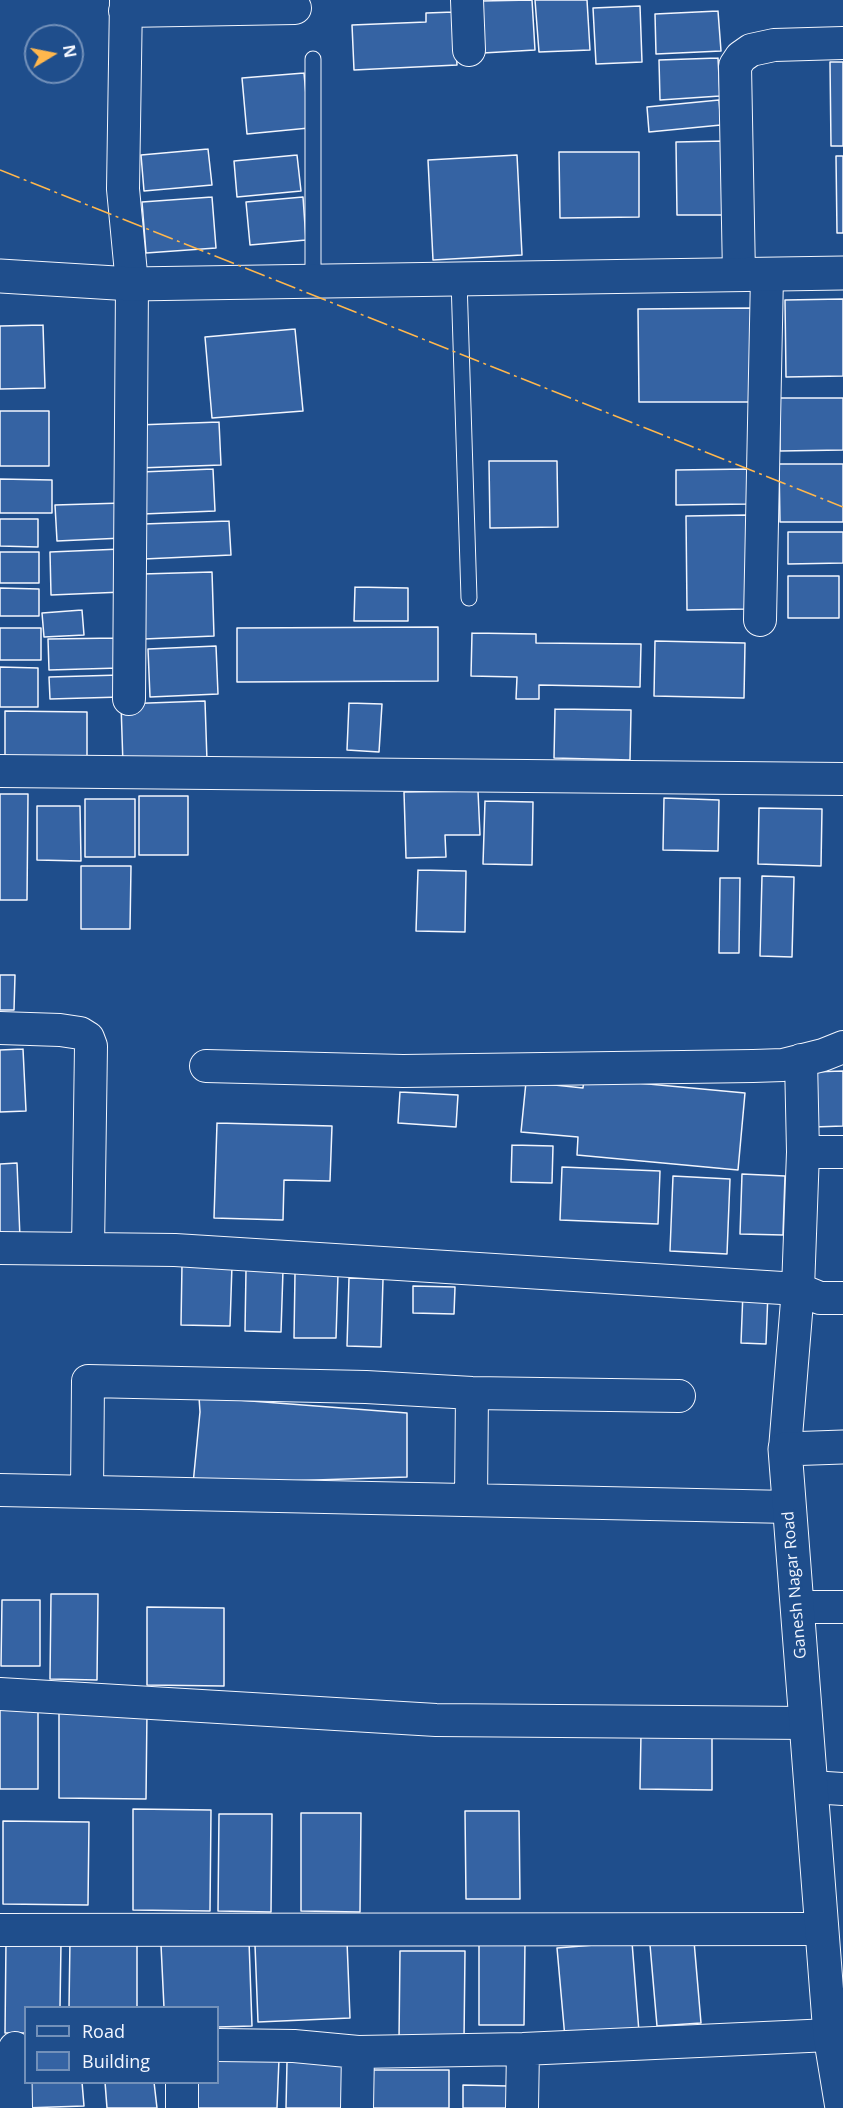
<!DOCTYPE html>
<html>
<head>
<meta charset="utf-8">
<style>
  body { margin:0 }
  #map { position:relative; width:843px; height:2108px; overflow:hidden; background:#1f4e8c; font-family:"Open Sans",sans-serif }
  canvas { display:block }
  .legend { position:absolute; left:24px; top:2006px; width:195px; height:78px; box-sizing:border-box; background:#1f4e8c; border:2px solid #7391ba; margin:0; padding:8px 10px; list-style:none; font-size:18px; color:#f2f6ff }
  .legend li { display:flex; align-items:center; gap:12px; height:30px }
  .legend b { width:30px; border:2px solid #7391ba }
  .north { position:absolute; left:24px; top:24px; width:60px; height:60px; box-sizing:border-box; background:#1f4e8c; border:2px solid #7391ba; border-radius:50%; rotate:80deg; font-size:16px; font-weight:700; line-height:24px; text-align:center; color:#f2f6ff }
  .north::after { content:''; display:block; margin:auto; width:21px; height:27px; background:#ffb74d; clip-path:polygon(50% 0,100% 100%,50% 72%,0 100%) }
</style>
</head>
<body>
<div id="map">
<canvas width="843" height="2108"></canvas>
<ul class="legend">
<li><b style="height:8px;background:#1f4e8c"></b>Road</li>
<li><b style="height:16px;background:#3563a3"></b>Building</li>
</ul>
<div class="north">N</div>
</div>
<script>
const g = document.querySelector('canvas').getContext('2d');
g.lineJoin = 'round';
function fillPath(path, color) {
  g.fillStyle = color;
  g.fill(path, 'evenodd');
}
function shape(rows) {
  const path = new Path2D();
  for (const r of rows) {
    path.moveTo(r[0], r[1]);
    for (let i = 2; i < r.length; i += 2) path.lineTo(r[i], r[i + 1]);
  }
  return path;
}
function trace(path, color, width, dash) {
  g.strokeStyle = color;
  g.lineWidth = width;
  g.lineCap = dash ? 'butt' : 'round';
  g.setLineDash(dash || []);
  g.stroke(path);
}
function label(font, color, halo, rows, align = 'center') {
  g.font = font + ' "Open Sans",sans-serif';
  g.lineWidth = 4.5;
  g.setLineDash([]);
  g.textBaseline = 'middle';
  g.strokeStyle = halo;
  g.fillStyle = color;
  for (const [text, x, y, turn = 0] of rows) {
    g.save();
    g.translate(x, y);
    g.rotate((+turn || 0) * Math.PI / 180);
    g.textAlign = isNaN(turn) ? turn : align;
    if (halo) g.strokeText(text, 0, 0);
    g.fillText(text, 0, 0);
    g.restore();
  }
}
const building = shape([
  [532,0,535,50,483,53,481,1,532,0],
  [535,0,587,0,590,50,539,52,535,0],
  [640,6,642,62,596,64,593,8,640,6],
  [718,11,721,51,656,54,655,14,718,11],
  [454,12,457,65,354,70,352,25,426,22,426,13,454,12],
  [718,58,720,96,660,100,659,60,718,58],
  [830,62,843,62,843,146,831,146,830,62],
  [304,73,309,128,247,134,242,78,304,73],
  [719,100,721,125,649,132,647,107,719,100],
  [724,141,725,215,677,215,676,142,724,141],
  [208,149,212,185,144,191,141,155,208,149],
  [559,152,639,152,639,217,560,218,559,152],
  [297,155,301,191,237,197,234,161,297,155],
  [517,155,522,255,433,260,428,160,517,155],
  [836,156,843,156,843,233,837,233,836,156],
  [212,197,216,248,146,253,142,202,212,197],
  [303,197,306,240,250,245,246,202,303,197],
  [843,299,843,376,786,377,785,300,843,299],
  [751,308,751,402,639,402,638,309,751,308],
  [43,325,45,388,0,389,0,326,43,325],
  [295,329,303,411,212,418,205,337,295,329],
  [780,398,843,398,843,450,780,451,780,398],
  [0,411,49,411,49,466,0,466,0,411],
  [219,422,221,465,139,468,137,425,219,422],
  [489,461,557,461,558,527,490,528,489,461],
  [779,464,843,464,843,522,780,522,779,464],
  [213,469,215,511,143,514,141,472,213,469],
  [749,469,749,504,676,505,676,470,749,469],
  [0,479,52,480,52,513,0,513,0,479],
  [122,503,123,538,57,541,55,505,122,503],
  [747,515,748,609,687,610,686,516,747,515],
  [0,519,38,519,38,547,0,546,0,519],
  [229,521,231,555,144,559,143,524,229,521],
  [788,532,843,532,843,563,788,564,788,532],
  [121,549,123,592,51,595,50,552,121,549],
  [0,552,39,552,39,583,0,583,0,552],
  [212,572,214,636,144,639,142,574,212,572],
  [788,576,839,576,839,618,788,618,788,576],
  [355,587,408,588,408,621,354,621,355,587],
  [0,588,39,589,39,616,0,616,0,588],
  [82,610,84,635,44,637,42,613,82,610],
  [438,627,438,681,237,682,237,628,438,627],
  [0,628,41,628,41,660,0,660,0,628],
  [472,633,536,634,536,643,641,644,640,687,539,685,539,699,516,699,517,677,471,676,472,633],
  [118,638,119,668,49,670,48,639,118,638],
  [655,641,745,643,744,698,654,696,655,641],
  [216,646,218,694,150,697,148,649,216,646],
  [0,667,38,668,38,707,0,707,0,667],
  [120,675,121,697,50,699,49,677,120,675],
  [205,701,207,761,123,765,121,704,205,701],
  [349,703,382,704,379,752,347,750,349,703],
  [555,709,631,710,630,760,554,758,555,709],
  [5,711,87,712,87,760,5,760,5,711],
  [478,791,480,835,445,835,446,857,406,858,404,792,478,791],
  [0,794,28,794,27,900,0,900,0,794],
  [139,796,188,796,188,855,139,855,139,796],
  [664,798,719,800,718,851,663,850,664,798],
  [85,799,135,799,135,857,85,857,85,799],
  [485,801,533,802,532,865,483,864,485,801],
  [37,806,80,806,81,861,37,860,37,806],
  [759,808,822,809,821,866,758,864,759,808],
  [81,866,131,866,130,929,81,929,81,866],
  [418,870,466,871,465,932,416,931,418,870],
  [762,876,794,877,792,957,760,956,762,876],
  [720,878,740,878,739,953,719,953,720,878],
  [0,975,15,975,14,1010,0,1010,0,975],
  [23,1049,26,1111,0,1112,0,1050,23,1049],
  [843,1071,843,1126,814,1127,811,1072,843,1071],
  [584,1078,745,1093,738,1170,577,1155,578,1137,521,1132,526,1082,583,1088,584,1078],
  [400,1092,458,1095,456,1127,398,1123,400,1092],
  [217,1123,332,1126,330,1181,284,1180,283,1220,214,1218,217,1123],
  [512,1145,553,1146,552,1183,511,1182,512,1145],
  [17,1163,20,1238,0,1239,0,1164,17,1163],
  [562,1167,660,1171,658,1224,560,1220,562,1167],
  [742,1174,785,1176,783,1235,740,1234,742,1174],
  [673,1176,730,1179,727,1254,670,1251,673,1176],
  [182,1264,232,1265,230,1326,181,1325,182,1264],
  [246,1270,283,1270,281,1332,245,1331,246,1270],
  [295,1273,338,1274,336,1338,294,1338,295,1273],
  [349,1278,383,1279,381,1347,347,1346,349,1278],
  [413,1286,455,1287,454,1314,413,1313,413,1286],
  [743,1291,768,1292,766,1344,741,1343,743,1291],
  [199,1397,407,1413,407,1477,193,1484,200,1412,199,1397],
  [51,1594,98,1594,97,1680,50,1679,51,1594],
  [2,1600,40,1600,40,1666,1,1666,2,1600],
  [147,1607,224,1608,224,1686,147,1685,147,1607],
  [0,1699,38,1699,38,1789,0,1789,0,1699],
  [59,1710,147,1711,146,1799,59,1798,59,1710],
  [641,1733,712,1734,712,1790,640,1789,641,1733],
  [133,1809,211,1810,210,1911,133,1910,133,1809],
  [465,1811,519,1811,520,1899,466,1899,465,1811],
  [301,1813,361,1813,360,1912,301,1911,301,1813],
  [219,1814,272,1814,271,1912,218,1911,219,1814],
  [3,1821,89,1822,88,1905,3,1904,3,1821],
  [70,1939,137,1940,137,2008,69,2008,70,1939],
  [479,1940,525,1941,524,2025,479,2025,479,1940],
  [249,1941,252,2026,218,2027,218,2008,164,2008,161,1945,249,1941],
  [347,1941,350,2018,258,2022,255,1945,347,1941],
  [694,1941,701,2023,657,2026,650,1945,694,1941],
  [6,1942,61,1943,60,2008,26,2008,26,2033,5,2033,6,1942],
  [632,1942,639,2032,565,2038,557,1948,632,1942],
  [400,1951,465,1951,464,2041,399,2040,400,1951],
  [218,2057,279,2059,277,2108,195,2108,196,2082,218,2082,218,2057],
  [287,2062,346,2063,346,2108,286,2108,287,2062],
  [367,2070,449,2070,449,2108,366,2108,367,2070],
  [26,2082,82,2082,84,2106,24,2108,26,2082],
  [105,2082,154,2082,157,2108,107,2108,105,2082],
  [463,2085,508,2086,508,2108,463,2108,463,2085]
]);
const lane = shape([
  [313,59,313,282],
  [459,280,469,598]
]);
const street = shape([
  [126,0,123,189,132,284,129,699],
  [467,0,469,50],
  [125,11,295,8],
  [739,275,735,66,741,57,751,50,774,45,843,43],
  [760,620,767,275],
  [0,771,843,779],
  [0,1028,60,1030,80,1033,88,1038,91,1046,88,1249],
  [206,1066,403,1071,753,1066,783,1065,823,1055,843,1047],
  [803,1152,843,1152],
  [0,1248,175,1250,798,1289,820,1298,843,1298],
  [785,1449,798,1289,803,1152,801,1060],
  [0,1490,789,1507],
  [87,1492,88,1381,366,1387,472,1393,679,1396],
  [471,1500,472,1393],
  [797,1607,843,1607],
  [0,1694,436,1720,806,1723],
  [811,1787,843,1789],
  [0,1930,822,1929],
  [218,2045,294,2046,358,2052,523,2049,830,2035],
  [15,2048,16,2108],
  [182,2082,182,2108],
  [357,2108,358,2052],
  [522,2108,523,2049]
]);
const secondary = shape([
  [0,276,132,284,843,273],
  [842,2108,830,2035,785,1449,843,1447]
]);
const power = shape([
  [0,170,843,507]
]);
const streetNames = [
  ["Ganesh Nagar Road",795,1585,-95]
];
fillPath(building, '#3563a3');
trace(building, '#f2f6ff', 1.5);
trace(lane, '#f2f6ff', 17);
trace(street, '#f2f6ff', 34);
trace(secondary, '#f2f6ff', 35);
trace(lane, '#1f4e8c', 15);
trace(street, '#1f4e8c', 32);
trace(secondary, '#1f4e8c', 33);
trace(power, '#ffb74d', 1.5, [21, 4.5, 3, 4.5]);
label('16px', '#f2f6ff', '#1f4e8c', streetNames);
</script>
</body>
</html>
